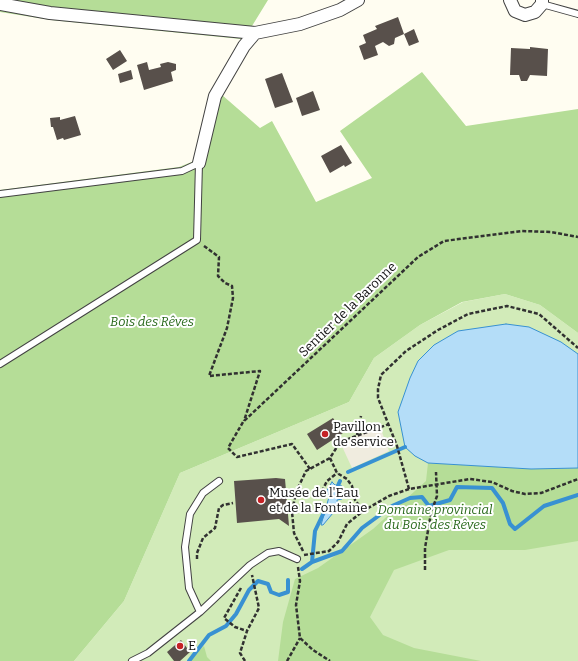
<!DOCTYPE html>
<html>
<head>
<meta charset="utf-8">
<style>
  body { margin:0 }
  canvas { display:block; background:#fffdf1 }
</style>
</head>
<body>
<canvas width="578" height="661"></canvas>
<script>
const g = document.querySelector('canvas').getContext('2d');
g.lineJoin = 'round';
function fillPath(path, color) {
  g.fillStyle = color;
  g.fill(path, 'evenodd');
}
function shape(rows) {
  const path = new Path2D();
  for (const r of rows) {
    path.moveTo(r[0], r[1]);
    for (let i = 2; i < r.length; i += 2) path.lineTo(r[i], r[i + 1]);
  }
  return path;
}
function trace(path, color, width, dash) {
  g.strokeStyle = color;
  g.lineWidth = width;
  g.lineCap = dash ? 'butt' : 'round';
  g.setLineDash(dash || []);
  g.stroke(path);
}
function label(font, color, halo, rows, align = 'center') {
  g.font = font + ' Bitter,serif';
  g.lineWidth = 4;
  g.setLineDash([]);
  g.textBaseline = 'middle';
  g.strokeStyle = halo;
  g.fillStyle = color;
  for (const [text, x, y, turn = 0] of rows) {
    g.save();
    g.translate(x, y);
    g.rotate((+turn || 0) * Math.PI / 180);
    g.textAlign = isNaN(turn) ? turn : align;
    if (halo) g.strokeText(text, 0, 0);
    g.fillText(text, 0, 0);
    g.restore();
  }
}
const green = shape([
  [505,294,540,305,578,333,578,661,74,661,124,601,180,473,349,402,374,358,420,325,463,302]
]);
const forest = shape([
  [0,0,268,0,252,26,241,39,51,20,0,12],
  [422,72,466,126,578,109,578,333,540,305,505,294,462,302,420,325,374,358,349,402,180,473,124,601,74,661,0,661,0,190,179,167,194,161,214,88,260,128,272,121,316,202,372,178,340,131],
  [428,463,531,469,578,468,578,541,525,550,449,550,394,570,370,617,383,635,414,648,481,661,278,661,283,622,295,579,318,568,373,529,426,481],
  [204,646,207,657,211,661,188,661]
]);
const plaza = shape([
  [380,427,389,451,352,468,340,442]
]);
const water = shape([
  [506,324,529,327,561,342,578,354,578,468,531,469,428,463,415,456,405,447,398,412,410,378,418,361,434,345,458,331,506,324],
  [332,482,335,485,342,486,345,495,342,499,337,500,338,507,323,525,321,525,329,497,327,490,332,482]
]);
const stream = shape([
  [348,472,405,447],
  [336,490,340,481],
  [312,562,342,551,362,528,392,506,410,498,422,497,429,506,450,500,457,487,492,488,503,503,510,524,515,529,544,506,578,495],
  [302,569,312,562,315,531,326,508],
  [189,661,209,635,226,626,236,614,249,590,258,581,268,584,271,592,279,595,288,592,288,580]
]);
const building = shape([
  [398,17,404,34,395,38,394,44,389,46,383,42,375,46,378,55,364,60,359,46,366,43,363,35,377,29,375,26],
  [414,29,419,42,409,46,404,34],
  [530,47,548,49,547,76,530,75,527,81,521,81,519,75,510,75,511,48,530,49],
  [120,50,127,61,113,70,106,59],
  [147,62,149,70,161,67,160,64,168,62,176,64,176,70,171,72,173,81,144,90,137,65],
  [131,70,133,79,120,83,118,74],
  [282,73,293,102,275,108,265,79],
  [313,91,320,110,302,116,296,98],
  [75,116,81,135,64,140,63,138,57,140,53,127,51,127,50,118,60,117,60,120],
  [341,145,352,163,345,167,344,165,330,173,321,156],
  [333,418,343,433,317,450,307,434],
  [276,478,285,479,289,526,279,519,237,523,234,481],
  [181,640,190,652,180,661,174,661,167,652]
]);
const path = shape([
  [204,246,219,257,218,276,225,283,232,286,233,298,227,328,209,376,260,371,244,421],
  [357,435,361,416],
  [330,458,337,473,347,479,352,486,355,500,363,511],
  [310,469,292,444,237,457,228,448,243,422,418,257,444,241,522,231,551,232,578,237],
  [409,489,397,446,378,398,378,389,381,375,406,351,438,330,468,314,507,306,539,314,578,348],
  [326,497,323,489,327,481,337,473],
  [303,551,294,533,292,512,296,492,306,471,330,458,340,442,389,424],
  [304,555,329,551,338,542,347,524,363,511,389,496,409,489,470,479,492,482,512,491,525,494,541,493,578,479],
  [197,559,197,553,203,538,215,528,219,508,223,505,233,503],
  [298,567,300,581,296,605,300,638,313,650,330,661],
  [425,570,425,548,431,513,437,496,436,472],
  [241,588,224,618,235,627,247,631],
  [245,661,240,653,247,631,259,608,252,575],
  [287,661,300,638]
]);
const service = shape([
  [542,4,578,14],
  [0,194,182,171,199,163,197,240,0,364],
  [200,612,189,588,185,547,190,514,203,493,219,481],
  [132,661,148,653,200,612,250,565,268,553,279,551,297,559]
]);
const minor = shape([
  [510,0,515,11,525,15,535,12,542,4,542,0],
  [0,4,50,13,255,33,300,24,340,10,358,0],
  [199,163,215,96,244,46,255,33]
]);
const markers = [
  [325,434,4,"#c52125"],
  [261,500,4,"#c52125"],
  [180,646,4,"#c52125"]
];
const streetNames = [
  ["Sentier de la Baronne",348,310,-44]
];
const parkNames = [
  ["Bois des Rêves",152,322],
  ["Domaine provincial",435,510],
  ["du Bois des Rêves",435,525]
];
const poiNames = [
  ["Pavillon",333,427],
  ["de service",333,442],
  ["Musée de l'Eau",269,493],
  ["et de la Fontaine",269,508],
  ["E",188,646]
];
fillPath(green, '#d2ebb9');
fillPath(forest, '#b5dd97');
fillPath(plaza, '#f0ecdf');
fillPath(water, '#b4ddf8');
trace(water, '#3891d2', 1);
trace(stream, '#3891d2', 4);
fillPath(building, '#58504b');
trace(service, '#424242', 8);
trace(minor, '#424242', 14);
trace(path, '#313131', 2.5, [4, 2]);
trace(service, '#fff', 6);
trace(minor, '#fff', 12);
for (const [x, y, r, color] of markers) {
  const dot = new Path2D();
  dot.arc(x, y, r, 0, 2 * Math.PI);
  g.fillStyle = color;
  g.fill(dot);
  trace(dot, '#fff', 1.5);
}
label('13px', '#0f0f0f', '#fff', streetNames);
label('italic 13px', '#2a6a1c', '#fff', parkNames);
label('13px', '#0f0f0f', '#fff', poiNames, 'left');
</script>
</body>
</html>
